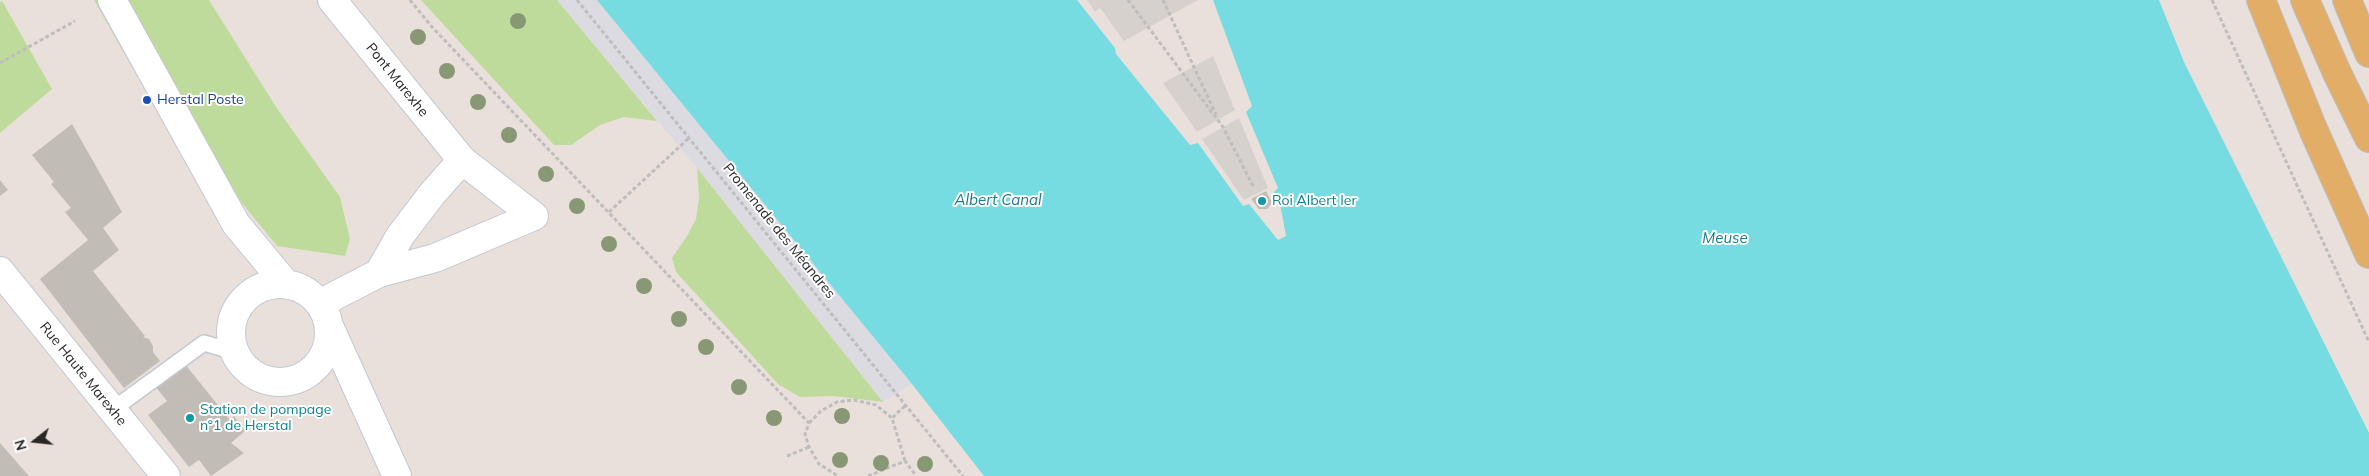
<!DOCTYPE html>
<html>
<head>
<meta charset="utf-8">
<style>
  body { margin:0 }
  #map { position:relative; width:2369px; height:476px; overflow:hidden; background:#e9e0db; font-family:Mulish,sans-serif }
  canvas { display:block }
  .north { position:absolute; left:10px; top:416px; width:50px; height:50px; -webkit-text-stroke:4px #fff; paint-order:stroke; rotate:254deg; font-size:14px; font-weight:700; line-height:20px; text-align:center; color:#282828 }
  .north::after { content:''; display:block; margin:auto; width:18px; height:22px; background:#282828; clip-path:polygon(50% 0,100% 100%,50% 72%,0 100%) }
</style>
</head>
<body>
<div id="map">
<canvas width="2369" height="476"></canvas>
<div class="north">N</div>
</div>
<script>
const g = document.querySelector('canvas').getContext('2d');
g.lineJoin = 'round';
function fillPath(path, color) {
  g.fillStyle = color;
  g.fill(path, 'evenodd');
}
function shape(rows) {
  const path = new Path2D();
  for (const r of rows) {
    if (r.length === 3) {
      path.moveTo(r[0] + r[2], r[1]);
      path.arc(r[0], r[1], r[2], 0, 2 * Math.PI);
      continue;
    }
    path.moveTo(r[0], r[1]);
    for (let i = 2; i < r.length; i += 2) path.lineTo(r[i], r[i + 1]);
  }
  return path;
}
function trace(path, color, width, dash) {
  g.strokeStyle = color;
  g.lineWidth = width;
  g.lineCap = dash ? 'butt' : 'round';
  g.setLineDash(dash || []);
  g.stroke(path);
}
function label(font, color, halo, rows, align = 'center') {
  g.font = font + ' Mulish,sans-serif';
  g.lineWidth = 4;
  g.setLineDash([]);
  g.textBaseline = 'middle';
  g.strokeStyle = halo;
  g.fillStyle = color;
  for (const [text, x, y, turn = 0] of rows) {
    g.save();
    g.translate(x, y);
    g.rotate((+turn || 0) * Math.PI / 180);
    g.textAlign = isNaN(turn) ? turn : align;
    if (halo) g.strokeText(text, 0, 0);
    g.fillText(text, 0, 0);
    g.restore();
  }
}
const industrial = shape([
  [557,0,597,0,912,384,883,402,697,168]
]);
const green = shape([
  [94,0,209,0,276,107,340,197,350,239,345,256,277,246,133,69],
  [421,0,557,0,657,121,624,117,600,125,571,145,554,145],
  [2,1,52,89,0,133,0,2],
  [697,168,883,402,833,396,800,397,778,384,676,272,672,258,687,236,696,219,699,198]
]);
const plaza = shape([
  [1087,0,1198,0,1124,41,1100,8,1095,12],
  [1213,56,1235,110,1197,132,1163,83],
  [1239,118,1268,188,1244,200,1202,139]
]);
const water = shape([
  [597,0,1077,0,1115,48,1116,54,1190,145,1198,143,1243,206,1249,204,1278,240,1286,236,1281,209,1274,192,1278,188,1246,112,1252,106,1213,0,2159,0,2184,62,2369,433,2369,476,984,476,912,384]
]);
const building = shape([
  [72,124,122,212,103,228,119,250,93,271,145,336,143,337,149,339,153,346,153,352,160,361,124,388,40,279,88,240,65,212,71,208,51,184,54,182,32,155],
  [0,180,8,190,0,196],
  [1266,191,1272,203,1267,209,1259,209,1251,199],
  [184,363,230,420,234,416,245,431,231,443,244,453,211,476,199,460,189,467,148,415,167,401,155,386],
  [0,443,29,476,0,476]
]);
const path = shape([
  [410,0,432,27,809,423,805,434,809,447,819,464,838,476],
  [577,0,963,476],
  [1128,0,1223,127,1253,186],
  [1163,0,1216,115],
  [2212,0,2369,342],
  [0,63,75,21],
  [609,212,689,138],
  [809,423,821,411,837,402,854,400,876,405,892,418],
  [787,456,809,447],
  [905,461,892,418,906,405],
  [868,476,905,461,916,476]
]);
const service = shape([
  [112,410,204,343,235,352]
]);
const minor = shape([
  [112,0,236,224,285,283],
  [0,271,166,476],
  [330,328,397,476]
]);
const tertiary = shape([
  [379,273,400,236,432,194,462,160],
  [321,303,379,273,435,258,534,216,462,160,332,0]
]);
const secondary = shape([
  [280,333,49]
]);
const primary = shape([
  [2261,0,2313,129,2369,254],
  [2305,0,2337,73,2369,138],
  [2347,0,2369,53]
]);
const trees = [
  [518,21],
  [418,37],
  [447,71],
  [478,102],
  [509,135],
  [546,174],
  [577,206],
  [609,244],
  [644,286],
  [679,319],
  [706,347],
  [739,387],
  [842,416],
  [774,418],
  [840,460],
  [881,463],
  [925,464]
];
const markers = [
  [147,100,5,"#1a4fb4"],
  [1262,201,5,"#0f9aa8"],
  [190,418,5,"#0f9aa8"]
];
const streetNames = [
  ["Pont Marexhe",397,80,51],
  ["Promenade des Méandres",779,231,51],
  ["Rue Haute Marexhe",83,374,51]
];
const transitNames = [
  ["Herstal Poste",157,100]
];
const cultureNames = [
  ["Roi Albert Ier",1272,201],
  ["Station de pompage",200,410],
  ["n°1 de Herstal",200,426]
];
const waterNames = [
  ["Albert Canal",998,200],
  ["Meuse",1725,238]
];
fillPath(industrial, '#dcdbe2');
fillPath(green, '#bedb9c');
fillPath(plaza, '#d6d1cd');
fillPath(water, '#77dbe2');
fillPath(building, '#c2bcb7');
trace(service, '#c3c8d1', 18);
trace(minor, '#c3c8d1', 30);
trace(tertiary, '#c3c8d1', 30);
trace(secondary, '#c3c8d1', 30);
trace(primary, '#bebebe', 30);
trace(path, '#bebebe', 3, [4, 2.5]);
trace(service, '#fff', 15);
trace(minor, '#fff', 28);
trace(tertiary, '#fff', 28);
trace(secondary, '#fff', 28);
trace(primary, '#e2ad67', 28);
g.fillStyle = '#889874';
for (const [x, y] of trees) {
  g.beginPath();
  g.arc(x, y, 8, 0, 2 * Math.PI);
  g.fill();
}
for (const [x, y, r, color] of markers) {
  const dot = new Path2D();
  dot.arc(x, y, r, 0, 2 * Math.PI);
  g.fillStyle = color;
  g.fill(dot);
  trace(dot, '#fff', 2);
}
label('14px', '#282828', '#fff', streetNames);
label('14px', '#164399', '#fff', transitNames, 'left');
label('14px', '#0d838f', '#fff', cultureNames, 'left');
label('italic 15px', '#1a7b8b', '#fff', waterNames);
</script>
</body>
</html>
